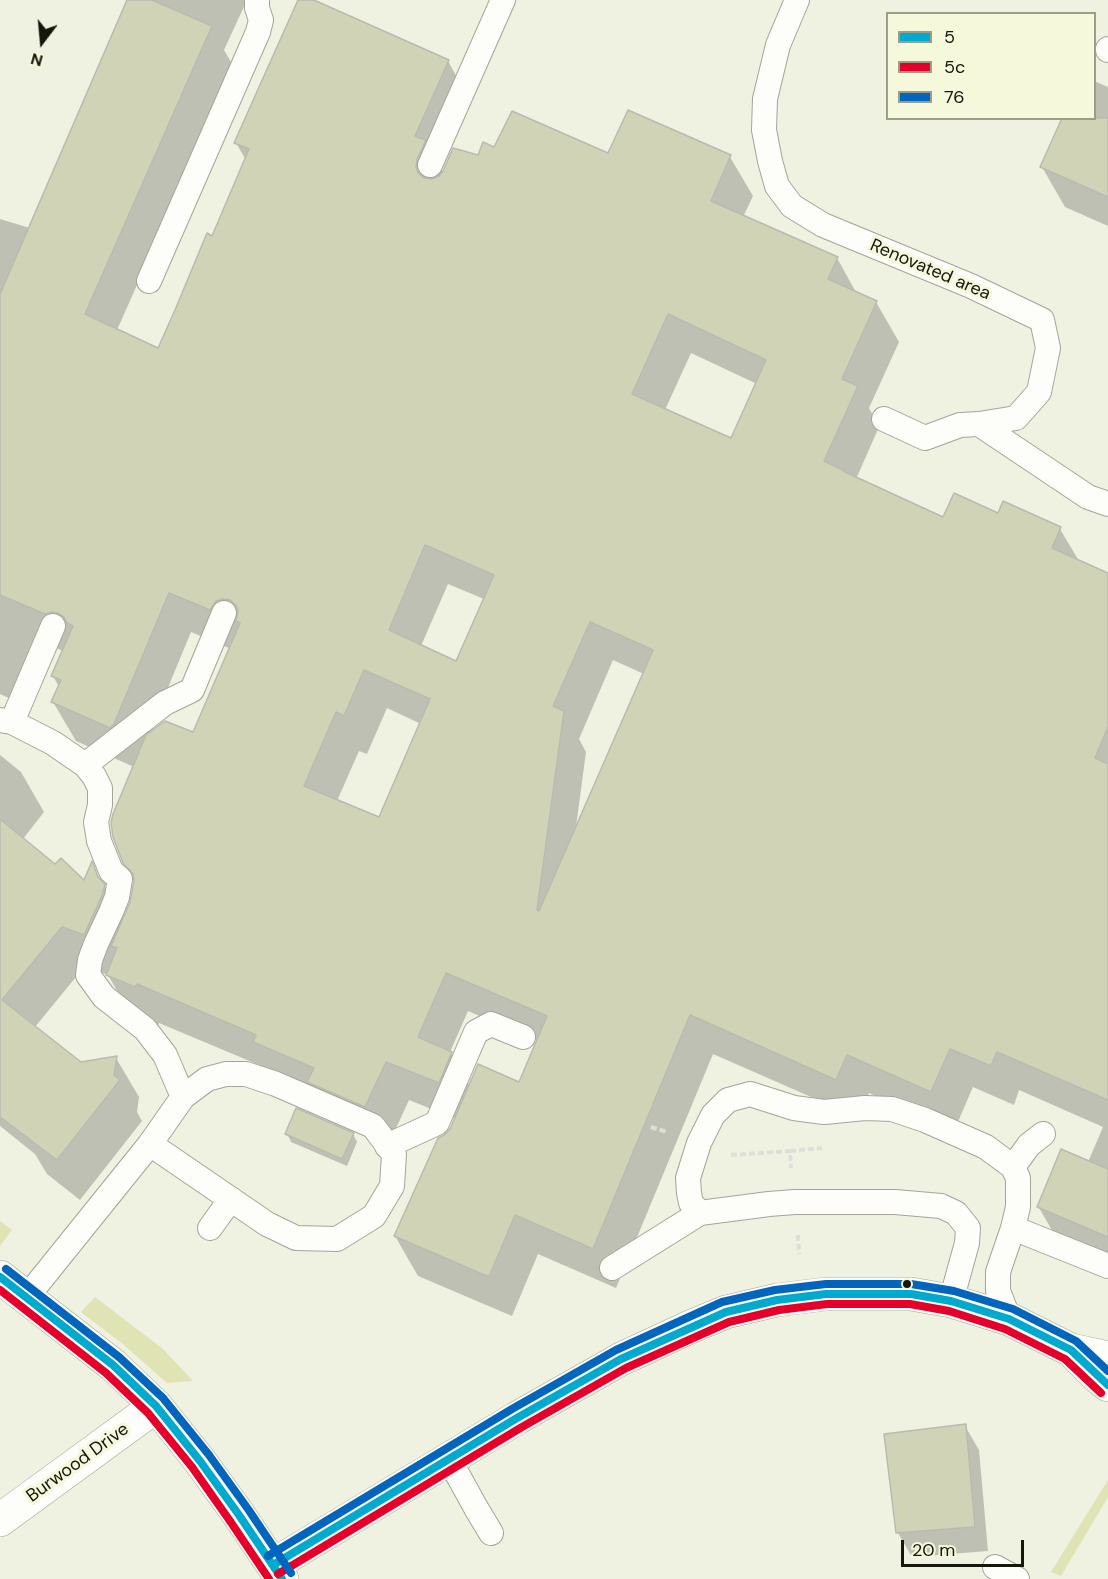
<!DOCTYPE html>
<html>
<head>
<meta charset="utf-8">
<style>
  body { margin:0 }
  #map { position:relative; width:1108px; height:1579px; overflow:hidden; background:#eff1e1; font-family:"DM Sans",sans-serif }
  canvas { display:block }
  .legend { position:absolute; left:886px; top:12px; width:210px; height:108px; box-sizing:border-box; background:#f5f8da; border:2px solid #9c9e88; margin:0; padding:8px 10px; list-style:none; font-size:18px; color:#16160c }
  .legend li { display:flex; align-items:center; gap:12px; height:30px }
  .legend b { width:30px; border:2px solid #9c9e88 }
  .north { position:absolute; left:12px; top:12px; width:60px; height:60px; -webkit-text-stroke:4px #f5f8da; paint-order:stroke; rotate:196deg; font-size:16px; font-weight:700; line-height:24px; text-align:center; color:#16160c }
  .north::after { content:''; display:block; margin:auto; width:21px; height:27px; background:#16160c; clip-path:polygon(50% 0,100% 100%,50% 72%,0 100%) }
  .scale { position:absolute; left:901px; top:1540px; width:123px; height:27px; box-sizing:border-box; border:3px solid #16160c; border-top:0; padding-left:8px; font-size:18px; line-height:21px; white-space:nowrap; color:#16160c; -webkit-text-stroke:4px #f5f8da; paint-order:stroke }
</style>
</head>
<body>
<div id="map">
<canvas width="1108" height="1579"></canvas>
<ul class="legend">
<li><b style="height:8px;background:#00a9ce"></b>5</li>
<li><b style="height:8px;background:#e4002b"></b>5c</li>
<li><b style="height:8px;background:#0065bd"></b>76</li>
</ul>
<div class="north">N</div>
<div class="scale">20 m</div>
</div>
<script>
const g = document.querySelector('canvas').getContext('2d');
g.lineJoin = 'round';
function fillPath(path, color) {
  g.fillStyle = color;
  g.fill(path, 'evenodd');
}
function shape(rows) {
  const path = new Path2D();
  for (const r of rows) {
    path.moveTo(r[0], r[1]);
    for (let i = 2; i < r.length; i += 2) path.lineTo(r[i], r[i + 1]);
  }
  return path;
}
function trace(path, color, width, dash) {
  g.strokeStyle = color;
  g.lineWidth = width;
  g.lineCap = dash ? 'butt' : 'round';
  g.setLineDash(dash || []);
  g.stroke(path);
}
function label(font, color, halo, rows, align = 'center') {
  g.font = font + ' "DM Sans",sans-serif';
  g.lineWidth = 6;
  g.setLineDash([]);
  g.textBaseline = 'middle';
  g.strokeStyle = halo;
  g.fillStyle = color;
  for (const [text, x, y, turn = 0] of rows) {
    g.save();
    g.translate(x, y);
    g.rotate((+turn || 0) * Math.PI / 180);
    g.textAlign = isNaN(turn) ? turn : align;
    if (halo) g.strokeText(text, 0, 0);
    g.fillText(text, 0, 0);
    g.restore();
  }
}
const green = shape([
  [0,1221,12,1230,0,1246],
  [95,1297,163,1349,193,1381,167,1383,124,1345,81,1312],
  [1108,1480,1108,1497,1061,1576,1051,1572]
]);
const shadow = shape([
  [129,0,247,0,224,50,234,67,117,330,159,350,213,238,246,160,236,143,299,0,310,0,448,61,470,101,441,168,443,173,495,149,609,155,730,157,753,196,743,217,837,258,857,294,876,302,899,342,869,408,879,427,856,479,944,519,998,515,1060,529,1079,561,1108,574,1108,1266,1061,1246,1038,1206,1088,1162,1103,1127,1019,1090,1014,1105,973,1087,954,1131,869,1093,859,1118,713,1054,616,1288,538,1254,512,1316,418,1276,395,1236,456,1119,409,1100,388,1146,332,1122,319,1099,271,1070,159,1023,158,1026,130,1014,108,975,85,966,35,1027,81,1063,116,1058,139,1097,137,1112,142,1121,80,1200,47,1174,35,1154,0,1126,0,755,21,772,44,812,23,839,55,866,84,883,92,865,124,921,132,903,136,881,124,862,134,767,76,741,53,702,59,687,53,676,63,651,36,639,11,699,0,694,0,219,30,228],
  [691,353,757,384,732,440,665,410],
  [448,584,484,599,457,662,421,646],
  [191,632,231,649,194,734,148,736],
  [613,660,644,674,576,827,586,752,579,739],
  [387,708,421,724,380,819,337,801,359,751,367,754],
  [468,1011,538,1041,520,1084,470,1086,450,1052],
  [1094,81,1108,87,1108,226,1065,207,1042,167,1094,118],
  [287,1133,353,1134,357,1142,347,1166,291,1142],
  [965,1426,979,1450,988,1551,912,1557,898,1533]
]);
const building = shape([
  [127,0,152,0,212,26,85,314,158,348,175,310,207,233,212,236,249,149,234,143,298,0,314,0,449,60,415,136,426,140,417,159,416,166,418,173,424,178,431,179,439,176,443,171,453,148,478,155,483,142,494,147,512,111,608,153,628,110,731,155,711,201,838,257,828,279,877,301,842,379,858,386,824,461,843,470,843,471,943,517,954,493,998,513,1003,501,1061,527,1052,548,1108,573,1108,727,1095,758,1108,764,1108,1100,997,1052,991,1066,950,1049,931,1092,847,1055,836,1080,690,1015,593,1249,515,1215,489,1277,394,1236,438,1138,444,1135,450,1129,478,1064,519,1082,547,1016,446,973,418,1037,452,1052,439,1083,386,1062,365,1107,307,1082,314,1068,253,1042,256,1035,137,984,135,987,106,975,117,948,111,946,130,902,134,881,133,874,123,863,113,837,111,823,113,814,146,735,165,721,193,732,240,623,236,621,238,611,236,605,230,600,223,599,216,601,210,610,169,593,114,724,110,728,51,702,61,680,51,676,73,626,67,623,64,617,58,613,52,612,45,614,0,595,0,294,127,0],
  [668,314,766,360,731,438,632,394,668,314],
  [425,545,494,575,456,661,389,630,425,545],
  [590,622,653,650,539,911,537,910,564,711,553,706,590,622],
  [364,670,430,699,379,817,304,786,336,712,344,716,364,670],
  [1062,118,1108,118,1108,197,1040,167,1062,118],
  [0,819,55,864,61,858,84,880,92,861,98,877,105,884,103,893,84,935,62,927,2,1000,81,1062,117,1056,114,1075,120,1080,57,1160,0,1117,0,819],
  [296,1108,354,1133,342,1159,285,1134,296,1108],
  [1061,1149,1108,1169,1108,1237,1037,1207,1061,1149],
  [966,1424,975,1527,896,1533,884,1434,966,1424]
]);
const path = shape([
  [651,1127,667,1132],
  [790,1151,822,1148],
  [731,1155,790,1151,791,1168],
  [798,1235,799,1254]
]);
const lane = shape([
  [797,0,778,45,765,99,764,130,770,161,777,186,792,206,823,225,971,286,1042,320,1048,348,1039,392,1016,418,979,424,960,425,925,438,884,419],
  [1108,49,1108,50],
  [430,165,503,0],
  [149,281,258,32,261,20,257,8,257,0],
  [979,424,1088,497,1108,504],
  [0,720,12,722,53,743,85,765,94,776,100,788,100,805,96,822,99,841,111,871,120,879,117,897,111,912,96,944,90,960,88,975,104,997,145,1029,165,1055,183,1097],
  [12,722,53,626],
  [85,765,165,703,192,690,224,613],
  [226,1074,246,1074,276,1084,373,1126,394,1154,392,1186,374,1216,337,1239,296,1238,267,1224,150,1144,183,1097,207,1079,226,1074],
  [387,1146,437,1123,476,1032,491,1024,523,1037],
  [1013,1167,1029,1145,1043,1134],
  [210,1228,231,1199],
  [1013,1228,1108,1266],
  [612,1268,700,1213],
  [26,1298,150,1144],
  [951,1301,967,1243,968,1228,956,1213,941,1206,895,1202,795,1202,769,1204,700,1213,691,1203,689,1193,688,1178,699,1143,713,1115,728,1100,750,1094,794,1108,824,1112,865,1108,892,1109,925,1120,986,1147,1013,1167,1018,1178,1018,1207,1013,1228,998,1272,998,1291,1009,1319],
  [449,1459,476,1508,491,1533],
  [995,1567,1017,1579]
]);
const street = shape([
  [0,1277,113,1365,156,1406,200,1461,239,1515,282,1579],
  [1071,1350,1097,1376,1108,1385],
  [0,1520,156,1406],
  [273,1565,517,1418,621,1359,690,1327,726,1312,777,1300,826,1294,911,1294,951,1301,1009,1319,1071,1350,1108,1358]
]);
const bus1 = shape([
  [0,1277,113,1365,156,1406,200,1461,239,1515,282,1579],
  [273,1565,517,1418,621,1359,726,1312,777,1300,826,1294,911,1294,951,1301,1009,1319,1071,1350,1108,1385]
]);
const bus2 = shape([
  [0,1290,106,1373,148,1413,192,1467,230,1521,269,1579],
  [278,1574,522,1427,626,1368,729,1322,779,1310,827,1304,910,1304,949,1311,1005,1329,1065,1359,1101,1393]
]);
const bus3 = shape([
  [6,1269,119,1357,163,1398,209,1455,248,1509,291,1573],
  [268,1556,512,1409,616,1350,722,1302,775,1290,826,1284,911,1284,954,1291,1013,1309,1076,1341,1108,1371]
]);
const markers = [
  [907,1284,5,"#16160c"]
];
const streetNames = [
  ["Renovated area",930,270,23],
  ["Burwood Drive",78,1463,-36]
];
fillPath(green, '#e0e3b4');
fillPath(shadow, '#0003');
fillPath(building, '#d1d3b7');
trace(building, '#b9bbae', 1.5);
trace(lane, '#a4a598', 26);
trace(street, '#a4a598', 34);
trace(path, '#dedfd9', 4, [6, 3]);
trace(lane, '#fdfdfa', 24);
trace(street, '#fdfdfa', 33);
trace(bus1, '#00a9ce', 8);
trace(bus2, '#e4002b', 8);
trace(bus3, '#0065bd', 8);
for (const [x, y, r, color] of markers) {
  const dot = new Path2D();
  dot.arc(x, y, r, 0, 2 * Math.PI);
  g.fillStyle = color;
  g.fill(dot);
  trace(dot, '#f5f8da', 2);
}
label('18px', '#16160c', '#f5f8da', streetNames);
</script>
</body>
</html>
